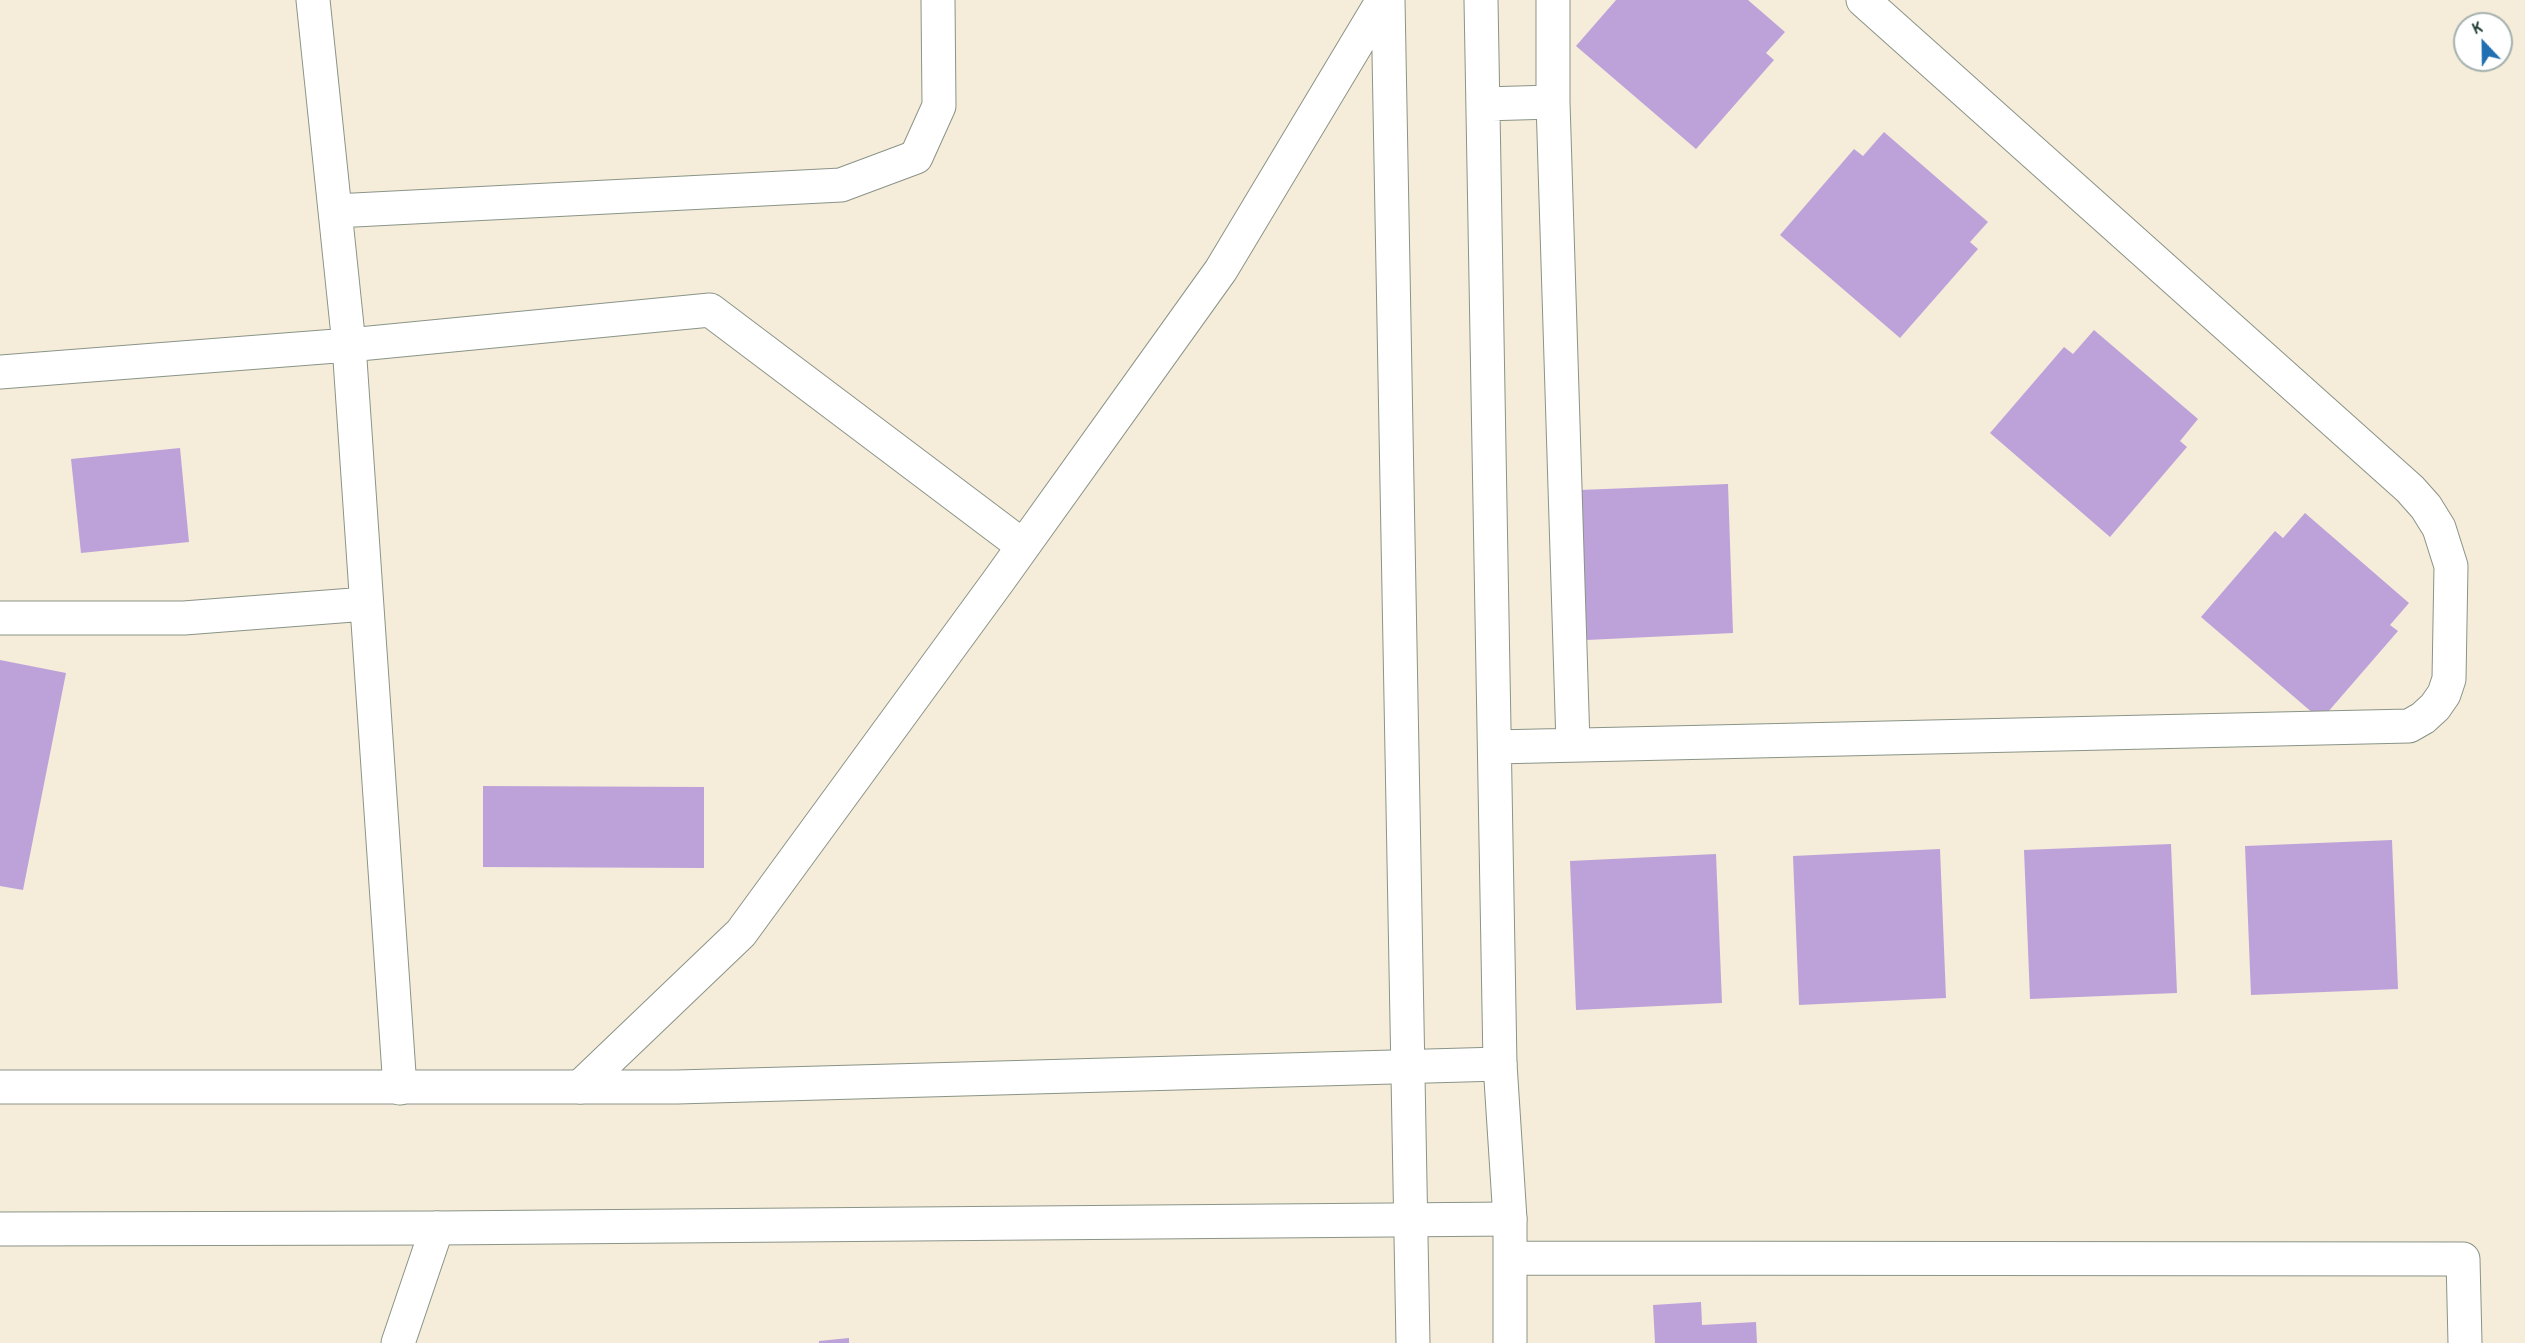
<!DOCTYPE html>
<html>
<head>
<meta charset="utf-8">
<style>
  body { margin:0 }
  #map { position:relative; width:2525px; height:1343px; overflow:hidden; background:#f5ecda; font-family:"Patrick Hand",sans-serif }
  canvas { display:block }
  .north { position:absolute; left:2453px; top:12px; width:60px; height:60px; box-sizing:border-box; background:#fff; border:2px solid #a5b1ae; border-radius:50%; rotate:338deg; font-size:16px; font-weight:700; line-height:24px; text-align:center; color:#1f3d34 }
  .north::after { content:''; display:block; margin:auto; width:21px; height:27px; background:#1f6fb2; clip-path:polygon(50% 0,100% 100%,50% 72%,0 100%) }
</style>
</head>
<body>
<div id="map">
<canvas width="2525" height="1343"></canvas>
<div class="north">K</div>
</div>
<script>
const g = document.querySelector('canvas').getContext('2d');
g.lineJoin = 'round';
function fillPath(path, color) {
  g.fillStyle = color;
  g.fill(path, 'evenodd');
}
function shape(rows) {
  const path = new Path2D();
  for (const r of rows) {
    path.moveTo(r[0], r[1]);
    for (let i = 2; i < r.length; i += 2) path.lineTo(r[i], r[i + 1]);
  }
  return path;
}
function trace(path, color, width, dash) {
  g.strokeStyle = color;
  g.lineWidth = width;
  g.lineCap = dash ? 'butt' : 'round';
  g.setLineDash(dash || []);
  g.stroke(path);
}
const building = shape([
  [1616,0,1748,0,1785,32,1766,53,1774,60,1696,149,1576,46],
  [1884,132,1988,222,1970,242,1978,249,1900,338,1780,235,1854,149,1863,156],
  [2094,330,2198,419,2180,441,2187,447,2110,537,1990,433,2064,347,2073,354],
  [180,448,189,542,81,553,71,459],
  [1728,484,1733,633,1587,640,1580,490],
  [2305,513,2409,603,2390,625,2398,631,2321,720,2201,617,2275,531,2283,538],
  [0,660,66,673,23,890,0,886],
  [483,786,704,787,704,868,483,867],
  [2392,840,2398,989,2251,995,2245,846],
  [2171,844,2177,993,2030,999,2024,850],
  [1940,849,1946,998,1799,1005,1793,856],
  [1716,854,1722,1003,1576,1010,1570,861],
  [1701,1302,1702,1325,1756,1322,1757,1343,1655,1343,1653,1305],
  [849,1338,849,1343,819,1343,819,1341]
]);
const minor = shape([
  [313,0,349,345,400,1088],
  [1388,0,1413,1343],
  [1481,0,1500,1064,1510,1219,1510,1343],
  [1553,0,1553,102,1573,744],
  [1483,104,1553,102],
  [335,211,841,185,916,157,939,106,938,0],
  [0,372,349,345,710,310,1023,546],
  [0,618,184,618,366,604],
  [1495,747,2409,726,2423,718,2435,707,2444,694,2449,679,2451,566,2439,528,2426,507,2410,489,1863,0],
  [580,1087,741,933,999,580,1221,270,1383,0],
  [1510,1258,2463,1259,2465,1343],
  [398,1343,437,1228]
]);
const major = shape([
  [0,1087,677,1087,1500,1064],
  [0,1229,437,1228,1510,1219]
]);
fillPath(building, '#bda2da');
trace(minor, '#8a9487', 35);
trace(major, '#8a9487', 35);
trace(minor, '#fff', 33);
trace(major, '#fff', 33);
</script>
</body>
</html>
